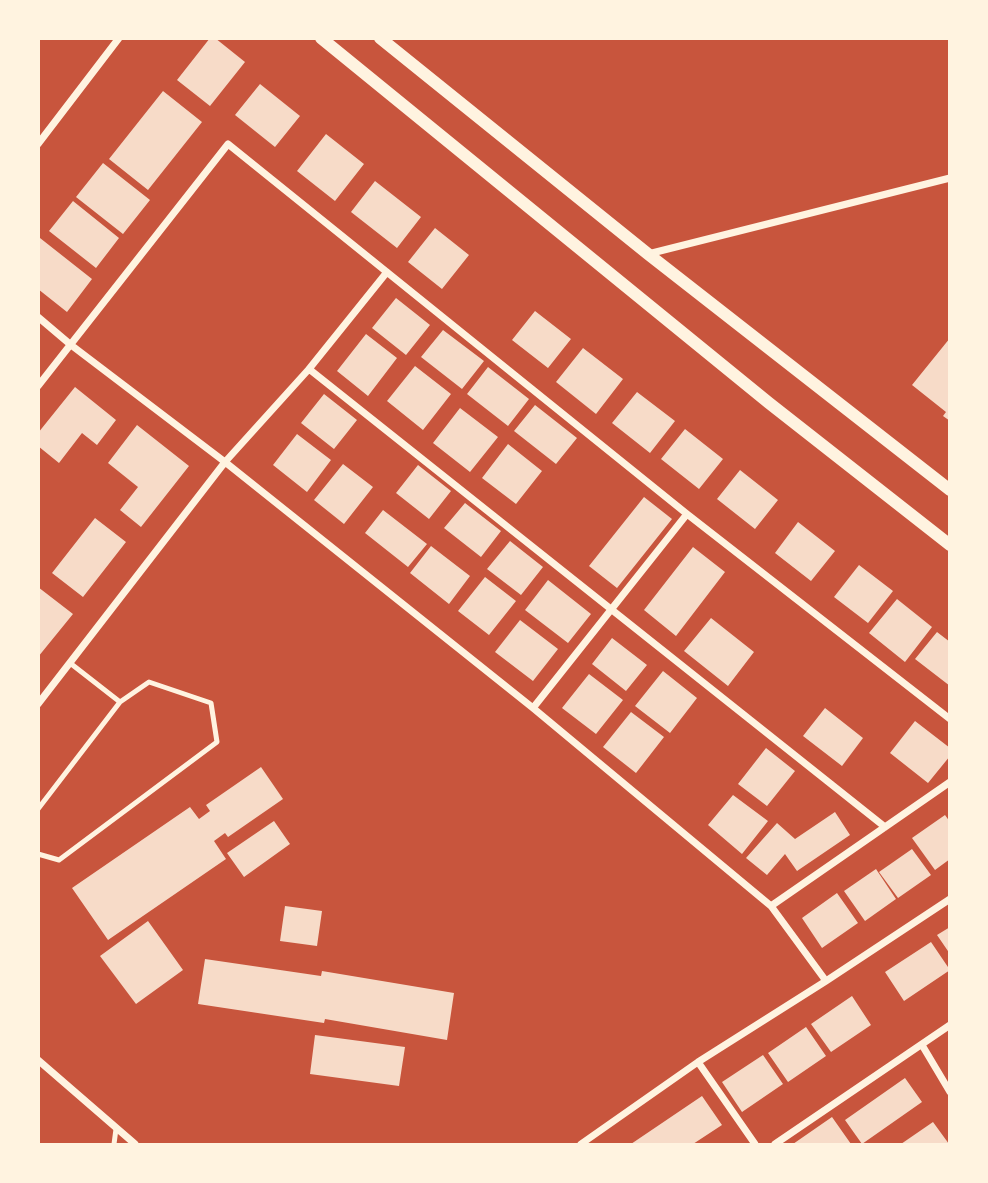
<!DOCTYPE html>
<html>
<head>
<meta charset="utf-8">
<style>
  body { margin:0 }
  #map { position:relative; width:988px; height:1183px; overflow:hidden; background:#c8553d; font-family:Raleway,sans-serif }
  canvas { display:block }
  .frame { position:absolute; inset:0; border:40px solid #fff3e0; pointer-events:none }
</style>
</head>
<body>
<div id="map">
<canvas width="988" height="1183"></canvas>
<div class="frame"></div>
</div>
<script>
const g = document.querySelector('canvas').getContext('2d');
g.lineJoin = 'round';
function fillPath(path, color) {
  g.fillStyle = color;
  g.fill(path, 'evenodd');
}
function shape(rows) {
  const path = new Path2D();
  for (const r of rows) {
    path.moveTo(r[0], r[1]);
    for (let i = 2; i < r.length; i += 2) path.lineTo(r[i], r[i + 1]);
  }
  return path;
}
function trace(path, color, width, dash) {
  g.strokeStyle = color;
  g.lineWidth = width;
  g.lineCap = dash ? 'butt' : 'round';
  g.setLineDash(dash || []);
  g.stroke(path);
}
const building = shape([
  [210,38,215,38,245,62,210,106,177,80],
  [260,84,300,116,275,147,235,115],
  [163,91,202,122,148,190,109,159],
  [326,134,364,164,335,201,297,171],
  [103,163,150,200,123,234,76,197],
  [375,181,421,217,397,248,351,212],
  [73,201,119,238,96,268,49,231],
  [435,228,469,255,442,289,408,262],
  [40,238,92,279,67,312,38,289],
  [396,298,430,325,406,355,372,328],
  [535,311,571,339,548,368,512,340],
  [443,330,484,361,462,389,421,357],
  [366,334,397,358,368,396,337,371],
  [950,338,950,421,943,416,946,412,912,385],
  [583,348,623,379,596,414,556,382],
  [415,366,451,394,423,430,387,401],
  [488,367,529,399,508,426,467,394],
  [75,387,116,420,97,445,82,433,59,463,38,446,38,433],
  [637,392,675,421,650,453,612,423],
  [324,394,357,420,334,449,301,423],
  [535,405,577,438,556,464,514,431],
  [460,408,498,437,470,472,433,443],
  [137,425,189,466,141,527,120,510,138,487,108,463],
  [685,429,723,459,699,489,661,459],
  [297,434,331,460,307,492,273,465],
  [508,444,542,471,516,504,482,478],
  [343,464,373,487,344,524,314,500],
  [418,465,451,491,429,519,396,493],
  [740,470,778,500,755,529,717,499],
  [644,497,672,519,617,588,589,566],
  [465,503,501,531,481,557,444,528],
  [383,510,427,544,408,567,365,533],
  [95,518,126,542,83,597,52,573],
  [798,522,835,551,811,581,775,553],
  [510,541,543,567,521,595,487,569],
  [431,546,470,576,449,604,410,573],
  [693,547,725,572,676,636,644,610],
  [859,565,893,591,868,623,834,597],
  [485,577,516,601,489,635,458,611],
  [548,580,591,614,568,643,525,610],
  [38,587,73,614,38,657],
  [897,599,932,627,905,662,869,633],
  [711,618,754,652,728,686,684,651],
  [520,620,558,649,533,681,495,652],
  [937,632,950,642,950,686,915,659],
  [612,638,647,665,626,691,592,664],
  [663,671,697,698,670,733,635,706],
  [589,674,623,700,596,734,562,708],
  [825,708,863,738,842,766,803,736],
  [631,712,664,737,636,773,603,747],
  [915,721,950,748,950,756,928,783,890,753],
  [766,748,795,771,767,806,738,784],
  [261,767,283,799,228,837,225,833,214,841,226,859,108,940,72,888,190,807,199,819,210,811,206,805],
  [733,795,768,821,742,854,708,825],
  [835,812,850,835,797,871,785,854,767,875,746,858,777,823,795,839],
  [945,815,950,822,950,859,935,870,912,838],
  [274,821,290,844,244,877,227,853],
  [912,849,931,875,898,898,879,872],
  [876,869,896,899,865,921,844,891],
  [837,893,858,923,822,948,802,918],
  [285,906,322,911,317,946,280,941],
  [148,921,183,970,136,1004,100,956],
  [950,927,950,954,937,935],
  [931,942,950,970,904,1001,885,972],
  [205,959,321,976,322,971,454,993,447,1040,325,1019,324,1023,198,1004],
  [852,996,871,1025,831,1052,811,1024],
  [806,1027,826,1056,788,1082,768,1053],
  [315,1035,405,1047,399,1086,310,1074],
  [763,1055,783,1084,742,1112,722,1082],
  [905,1078,922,1102,862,1144,845,1120],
  [702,1096,722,1125,693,1144,631,1144],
  [832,1117,851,1144,793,1144],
  [933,1122,949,1144,901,1144]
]);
const service = shape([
  [70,663,120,702],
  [38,809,120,702,149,682,211,703,217,742,59,860,38,854],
  [114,1144,116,1129]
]);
const minor = shape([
  [38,144,119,38],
  [648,254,950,178],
  [38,317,71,345,225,462,533,708,771,906,826,981],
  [309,369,885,827],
  [38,386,228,144,687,514,950,719],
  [38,704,225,462,309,369,387,272],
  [533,708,687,514],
  [771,906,950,782],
  [922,1045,950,1092],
  [38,1060,135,1144],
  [698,1062,755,1144],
  [581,1144,698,1062,826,981,950,899],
  [775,1144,950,1025]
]);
const tertiary = shape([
  [321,38,769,403,950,545],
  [380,38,648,254,950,490]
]);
fillPath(building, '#f7dbc8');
trace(service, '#fff3e0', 5);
trace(minor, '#fff3e0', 7);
trace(tertiary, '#fff3e0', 12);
</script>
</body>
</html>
